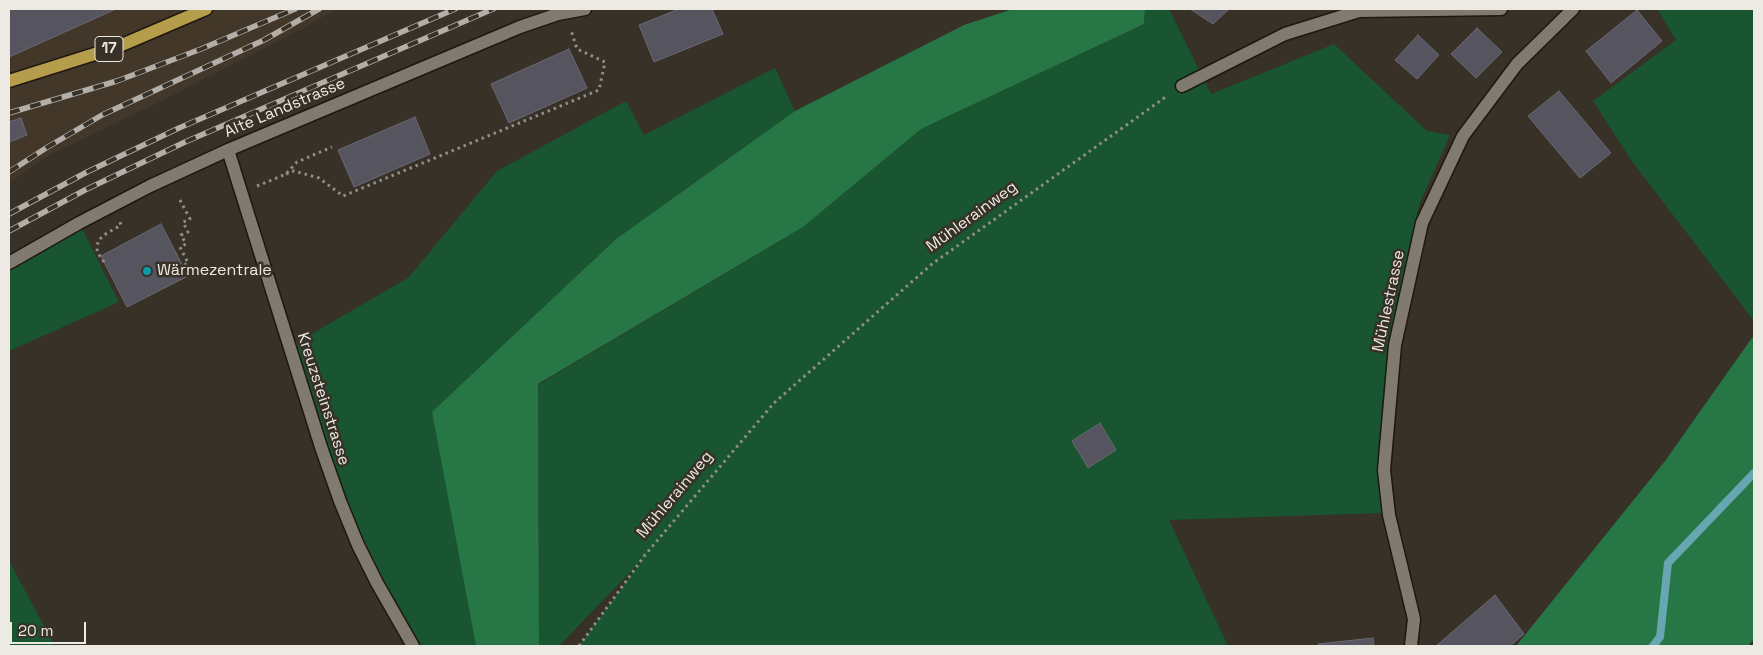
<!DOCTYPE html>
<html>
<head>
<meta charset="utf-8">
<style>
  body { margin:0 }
  #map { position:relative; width:1763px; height:655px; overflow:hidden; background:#373128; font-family:"Space Grotesk",sans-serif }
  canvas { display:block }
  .frame { position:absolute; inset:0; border:10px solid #ede9e3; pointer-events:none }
  .scale { position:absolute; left:10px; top:622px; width:76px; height:22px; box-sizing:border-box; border:2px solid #ede9e3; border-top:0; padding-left:6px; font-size:15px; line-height:18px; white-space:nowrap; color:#ede9e3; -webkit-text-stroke:4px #373128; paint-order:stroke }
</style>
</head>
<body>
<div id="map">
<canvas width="1763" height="655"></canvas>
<div class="frame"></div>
<div class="scale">20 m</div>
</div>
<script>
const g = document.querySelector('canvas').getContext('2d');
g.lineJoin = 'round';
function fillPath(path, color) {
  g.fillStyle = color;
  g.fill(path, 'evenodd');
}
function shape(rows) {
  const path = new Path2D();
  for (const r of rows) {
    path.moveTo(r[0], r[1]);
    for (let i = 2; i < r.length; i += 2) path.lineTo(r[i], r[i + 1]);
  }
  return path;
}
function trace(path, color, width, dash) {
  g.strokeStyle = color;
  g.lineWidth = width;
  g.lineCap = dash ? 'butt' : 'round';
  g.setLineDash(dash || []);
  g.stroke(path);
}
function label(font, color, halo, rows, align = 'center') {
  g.font = font + ' "Space Grotesk",sans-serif';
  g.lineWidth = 5;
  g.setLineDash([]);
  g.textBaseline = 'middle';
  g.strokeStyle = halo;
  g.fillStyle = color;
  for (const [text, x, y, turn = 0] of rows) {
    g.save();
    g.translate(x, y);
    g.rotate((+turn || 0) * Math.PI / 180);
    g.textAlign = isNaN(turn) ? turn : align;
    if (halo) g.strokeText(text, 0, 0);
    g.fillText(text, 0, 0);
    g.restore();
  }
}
const commercial = shape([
  [9,9,336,9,308,26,153,105,48,156,9,183]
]);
const green = shape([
  [1145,9,1169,9,1211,94,1334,44,1427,131,1450,135,1419,205,1388,345,1379,467,1385,513,1169,520,1228,646,579,646,642,560,559,646,539,646,538,385,803,227,921,129,1144,24],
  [1657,9,1753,9,1754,12,1754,321,1631,160,1593,101,1676,40],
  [775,68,795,111,616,239,433,412,476,646,413,646,377,583,289,347,408,278,497,171,626,101,644,135],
  [79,223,119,302,9,351,9,263],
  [9,561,55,646,9,646]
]);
const forest = shape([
  [1013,9,1145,9,1144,24,921,129,803,227,538,384,539,646,476,646,432,412,616,239,795,111,964,25],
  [1754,335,1754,639,1748,646,1516,646,1665,461]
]);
const stream = shape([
  [1653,646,1660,637,1668,563,1754,473]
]);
const building = shape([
  [9,9,116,9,9,57,9,9],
  [679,9,712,9,723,34,654,62,639,25,679,9],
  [1190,9,1229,9,1213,24,1190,9],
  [1637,10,1662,41,1611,83,1586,51,1637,10],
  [1477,28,1502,52,1476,78,1451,54,1477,28],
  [1418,35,1439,55,1417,79,1395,60,1418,35],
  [569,49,587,88,509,123,491,84,569,49],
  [1559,91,1611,153,1580,178,1528,116,1559,91],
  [415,117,430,154,354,187,338,150,415,117],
  [21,118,27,135,9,142,9,122,21,118],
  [161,224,188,276,127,307,101,256,161,224],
  [1100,423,1116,450,1088,468,1072,441,1100,423],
  [1495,595,1524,634,1510,646,1436,646,1495,595],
  [1373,638,1374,646,1319,646,1318,644,1373,638]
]);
const path = shape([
  [286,174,294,171,319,178,343,196,599,90,605,62,577,49,571,30],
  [257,186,286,174,297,162,332,147],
  [180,200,190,219,183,222,188,232,181,235,186,244,180,247,188,263,183,266],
  [104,262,97,252,98,241,104,235,121,225,120,222],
  [579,646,645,555,774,403,932,264,1167,96]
]);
const minor = shape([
  [1182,86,1285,34,1359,11,1501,9],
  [228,150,321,447,340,501,358,545,377,583,413,646],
  [9,263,79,223,150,186,228,150,520,27,558,14,585,9],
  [1411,646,1414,619,1389,515,1384,470,1395,345,1422,223,1463,136,1517,64,1573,9]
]);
const major = shape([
  [9,81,117,47,206,9]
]);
const rail = shape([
  [9,113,117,81,201,49,295,9],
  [9,172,46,148,102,115,264,40,319,9],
  [9,214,87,172,179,128,455,9],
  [9,231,85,190,185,142,493,9]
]);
const markers = [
  [147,271,5,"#0f9aa8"]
];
const shields = [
  [109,49,28]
];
const shieldNames = [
  ["17",109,49]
];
const streetNames = [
  ["Alte Landstrasse",285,108,-23],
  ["Mühlerainweg",972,217,-36],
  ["Mühlestrasse",1389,301,-78],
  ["Kreuzsteinstrasse",323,399,72],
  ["Mühlerainweg",675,495,-50]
];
const poiNames = [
  ["Wärmezentrale",157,271]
];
fillPath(commercial, '#423728');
fillPath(green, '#185530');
fillPath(forest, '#267745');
trace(stream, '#67a7b1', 8);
fillPath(building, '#55545f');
trace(building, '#6a6974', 1);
trace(minor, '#1e1810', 15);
trace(major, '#1e1810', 15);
trace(path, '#938e87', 3, [2.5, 4]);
trace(minor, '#817a70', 12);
trace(major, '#b69d4b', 12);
trace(rail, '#b3afa8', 5.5);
trace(rail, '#373128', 4, [11]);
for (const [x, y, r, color] of markers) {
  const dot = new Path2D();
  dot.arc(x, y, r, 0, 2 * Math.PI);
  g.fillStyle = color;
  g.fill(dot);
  trace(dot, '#373128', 2);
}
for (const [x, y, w] of shields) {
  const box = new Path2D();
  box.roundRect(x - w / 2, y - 12.5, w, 25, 4);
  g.fillStyle = '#373128';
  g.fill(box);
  trace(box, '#ede9e3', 1);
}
label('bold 15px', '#ede9e3', null, shieldNames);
label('16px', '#ede9e3', '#373128', streetNames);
label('16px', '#ede9e3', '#373128', poiNames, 'left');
</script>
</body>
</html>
